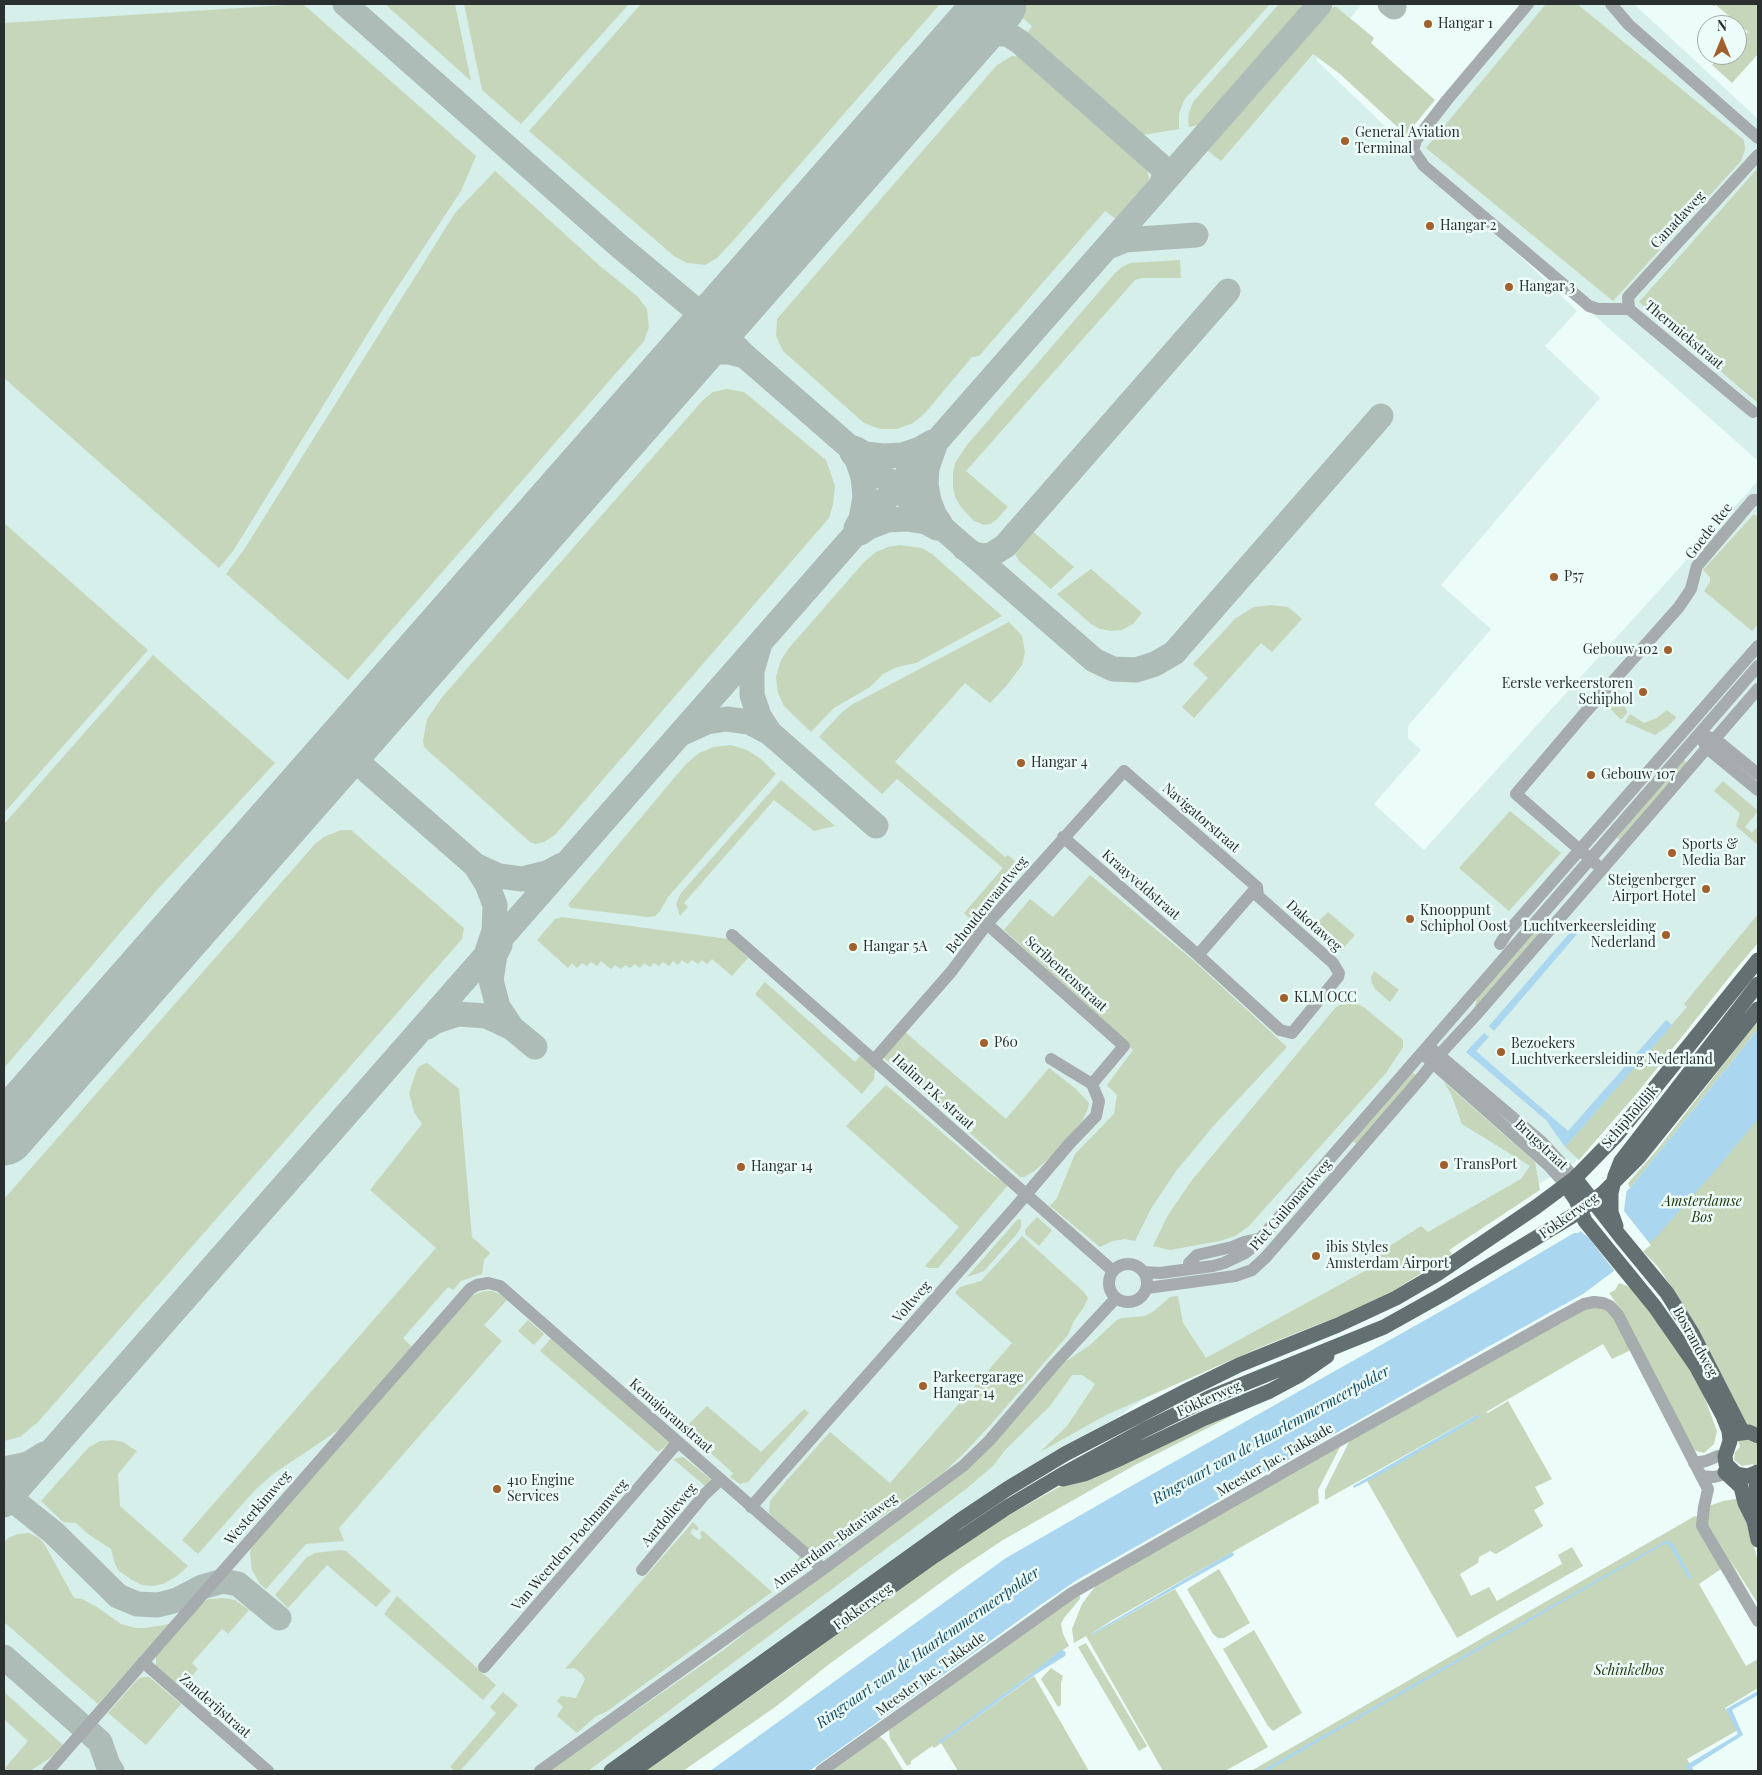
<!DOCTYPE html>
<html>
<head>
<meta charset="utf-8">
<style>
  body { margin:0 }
  #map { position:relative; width:1762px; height:1775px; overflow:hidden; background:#ecfcf8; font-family:"Playfair Display",serif }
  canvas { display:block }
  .frame { position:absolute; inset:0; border:5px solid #2a302f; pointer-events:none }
  .north { position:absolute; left:1697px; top:15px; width:50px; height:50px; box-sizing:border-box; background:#ecfcf8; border:1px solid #9eaaa8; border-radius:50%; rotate:0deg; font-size:14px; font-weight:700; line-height:20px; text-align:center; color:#2a302f }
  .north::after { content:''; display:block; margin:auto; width:18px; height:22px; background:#a2602c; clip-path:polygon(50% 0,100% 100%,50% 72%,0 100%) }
</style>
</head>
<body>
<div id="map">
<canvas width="1762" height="1775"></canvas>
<div class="frame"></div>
<div class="north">N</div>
</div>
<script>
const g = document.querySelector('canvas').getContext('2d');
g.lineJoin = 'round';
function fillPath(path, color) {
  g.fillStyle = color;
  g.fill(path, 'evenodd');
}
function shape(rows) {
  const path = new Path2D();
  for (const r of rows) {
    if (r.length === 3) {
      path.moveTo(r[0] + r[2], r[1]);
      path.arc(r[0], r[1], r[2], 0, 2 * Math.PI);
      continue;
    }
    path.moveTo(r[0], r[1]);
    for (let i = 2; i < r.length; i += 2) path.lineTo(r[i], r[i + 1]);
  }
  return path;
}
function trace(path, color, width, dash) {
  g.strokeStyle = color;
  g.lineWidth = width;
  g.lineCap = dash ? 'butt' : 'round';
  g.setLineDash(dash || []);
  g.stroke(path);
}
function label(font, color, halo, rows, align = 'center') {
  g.font = font + ' "Playfair Display",serif';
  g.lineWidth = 5;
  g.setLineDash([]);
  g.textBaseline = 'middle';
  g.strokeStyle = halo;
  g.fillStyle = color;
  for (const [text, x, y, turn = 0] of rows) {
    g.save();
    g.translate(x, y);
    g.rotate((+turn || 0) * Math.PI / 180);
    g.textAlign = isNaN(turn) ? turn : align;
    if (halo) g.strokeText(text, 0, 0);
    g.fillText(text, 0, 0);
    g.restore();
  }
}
const built = shape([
  [4,4,1362,4,1316,60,1410,150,1534,4,1634,4,1758,119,1758,461,1422,162,1577,311,1545,346,1600,398,1441,585,1491,629,1408,726,1408,738,1421,750,1374,804,1424,850,1758,481,1758,940,1574,1163,1425,1252,1171,1381,927,1544,608,1771,4,1771]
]);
const green = shape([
  [303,4,476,156,461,191,383,309,233,551,219,568,4,378,4,23],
  [385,4,455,4,471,81],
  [464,4,629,4,521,124,482,90],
  [641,4,940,4,732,242,717,258,705,265,687,263,674,256,529,131],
  [1007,4,1270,4,1184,100,1179,114,1179,129,1143,135,1028,32,1032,26],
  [1279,4,1304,4,1198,125,1189,127,1188,122,1189,113,1193,102],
  [1546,4,1577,4,1744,140,1745,150,1741,161,1613,301,1426,148],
  [1712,4,1758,4,1758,54,1732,83,1712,65,1723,55,1737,55,1737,42,1748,32,1716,5,1714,6],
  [1335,6,1374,38,1371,43,1435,100,1406,135,1340,74,1313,54,1221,161,1207,150,1332,8],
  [1012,56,1016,56,1024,60,1142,162,1147,168,1149,180,1116,219,1105,211,979,356,972,357,925,413,913,423,897,429,880,429,864,423,783,351,776,336,777,319,997,65],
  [1758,168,1758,403,1639,302],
  [495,171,600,266,637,296,647,309,649,327,644,341,348,680,226,574,245,548,455,213],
  [1180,260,1181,278,1142,278,1135,280,966,471,1008,507,995,521,990,524,984,525,974,521,961,507,955,497,953,486,953,474,955,463,967,445,1116,272,1122,267,1130,263],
  [727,389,744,392,826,460,835,486,833,504,829,518,555,835,544,842,535,844,530,842,424,747,423,741,427,719,443,696,703,400,713,392],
  [1754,514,1758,518,1758,624,1752,631,1704,591,1710,582,1710,577,1703,570],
  [4,523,148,650,4,813],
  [1030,529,1074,567,1051,589,1020,562,1015,554,1016,545],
  [899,545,922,548,932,554,1002,616,916,663,897,667,883,674,870,687,834,708,811,732,784,706,778,693,776,677,781,660,789,648,865,561,876,552,888,547],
  [1091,569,1142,613,1133,624,1122,630,1111,631,1100,629,1091,624,1057,594],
  [1270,605,1288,607,1302,619,1272,652,1261,643,1194,718,1182,707,1208,678,1193,664,1236,618,1254,607],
  [1009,622,1022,636,1025,652,1022,665,1008,684,990,703,965,683,895,762,1005,857,1008,855,1020,866,972,921,964,913,1003,868,897,779,882,794,819,737,842,712,853,704],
  [153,655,275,763,156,891,4,1068,4,824],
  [1616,688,1620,690,1618,695,1627,711,1627,713,1622,719,1620,719,1606,704],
  [1667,710,1676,717,1676,718,1667,727,1655,735,1625,722,1630,714,1644,723,1657,718],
  [731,745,747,750,761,759,776,774,668,897,660,911,655,916,647,917,571,908,568,905,570,902,686,764,699,753,714,747],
  [1683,759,1688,764,1621,840,1617,838],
  [781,780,835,826,814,831,774,800,684,903,688,907,680,916,676,904,681,893],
  [1723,781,1758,811,1745,827,1752,833,1758,826,1758,845,1736,826,1740,813,1714,791],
  [1510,811,1561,853,1509,911,1459,868],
  [341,830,351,830,457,922,464,928,462,939,38,1422,20,1437,4,1441,4,1199,315,844,324,837],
  [1090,875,1194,961,1287,1047,1216,1123,1176,1171,1152,1207,1135,1241,1125,1239,1113,1241,1100,1247,1050,1206,1057,1198,1075,1154,1114,1114,1117,1095,1107,1085,1133,1050,1117,1033,1004,930,1030,899,1053,917],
  [1328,912,1355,935,1341,951,1315,929,1314,926],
  [1758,914,1758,943,1735,970,1638,1092,1579,1160,1565,1147,1687,1007,1684,1004],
  [562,917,729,939,748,958,732,976,712,959,707,964,702,960,698,964,692,960,688,964,682,960,678,965,673,961,669,966,663,962,659,966,654,963,650,967,644,963,640,968,635,964,630,968,625,965,621,969,615,965,611,969,601,961,597,966,591,962,587,966,582,963,577,968,572,963,568,968,537,940,555,919],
  [1547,917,1551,919,1475,1007,1477,997],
  [1374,971,1399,990,1390,1002,1375,989,1372,983,1371,977],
  [765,982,855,1062,860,1056,875,1069,874,1079,862,1094,755,994],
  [1345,1002,1356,1003,1365,1008,1403,1040,1403,1047,1386,1073,1248,1227,1235,1236,1220,1241,1170,1250,1153,1246,1168,1215,1192,1180,1336,1007],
  [1758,1020,1758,1029,1630,1188,1628,1183,1657,1150],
  [905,1032,1006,1119,1049,1068,1076,1089,1089,1103,1088,1109,1082,1121,1052,1156,1033,1172,1024,1177,1020,1177,883,1057],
  [1758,1055,1758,1483,1753,1464,1742,1466,1734,1460,1735,1452,1740,1447,1738,1440,1742,1427,1688,1313,1659,1268,1642,1250],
  [427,1063,459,1089,472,1237,490,1253,484,1260,482,1274,461,1281,453,1290,448,1287,403,1338,412,1347,347,1423,334,1433,273,1474,254,1491,198,1554,182,1540,436,1248,370,1190,422,1124,414,1112,409,1093,417,1069,421,1065],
  [1412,1072,1417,1076,1356,1144,1353,1141],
  [1444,1082,1535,1162,1540,1190,1449,1250,1452,1254,1393,1291,1342,1315,1261,1347,1106,1415,1040,1452,1067,1426,1095,1384,1082,1375,1072,1375,1050,1406,1006,1449,993,1466,966,1489,588,1771,549,1771,725,1649,786,1600,914,1509,1065,1362,1090,1345,1117,1320,1122,1318,1145,1316,1154,1311,1170,1297,1178,1296,1183,1323,1206,1358,1383,1261,1377,1254,1421,1226,1428,1232,1521,1179,1530,1166,1462,1124,1451,1094],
  [886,1085,991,1174,1008,1185,938,1268,929,1268,925,1266,959,1227,846,1126],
  [1037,1217,1052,1230,1039,1246,1025,1234,1025,1230],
  [1018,1219,1021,1220,1021,1227,1016,1235,984,1271,967,1277],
  [1022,1236,1084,1292,1088,1298,1084,1307,1074,1321,1068,1335,993,1422,965,1452,943,1473,827,1555,818,1558,769,1513,770,1501,786,1481,830,1432,890,1483,1012,1343,955,1293,960,1287,981,1281],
  [1619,1283,1630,1287,1674,1342,1701,1388,1717,1431,1714,1444,1704,1453,1696,1451,1690,1446,1621,1310,1609,1293,1615,1290],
  [484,1291,492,1291,499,1294,507,1300,484,1325,502,1341,339,1528,344,1541,306,1544,266,1589,260,1584,252,1570,250,1553,252,1545,471,1296],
  [1599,1307,1608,1309,1629,1347,1629,1351,1612,1359,1603,1344,1486,1412,1488,1413,1508,1401,1552,1479,1535,1487,1544,1504,1534,1510,1543,1526,1496,1554,1490,1551,1479,1557,1478,1563,1460,1574,1471,1596,1489,1587,1497,1601,1562,1564,1558,1555,1572,1547,1583,1566,1457,1638,1367,1481,1479,1417,1477,1415,1325,1500,1325,1490,1350,1440,1582,1309],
  [528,1320,544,1334,534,1345,518,1331],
  [551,1338,613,1392,670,1443,658,1452,540,1351],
  [1255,1404,1135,1465,1003,1540,958,1570,828,1665,778,1705,683,1771,644,1771,787,1671,947,1554,993,1524,1059,1487,1130,1460],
  [707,1406,761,1452,804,1409,809,1413,748,1482,740,1484,730,1477,733,1473,673,1419,676,1415,688,1425],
  [112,1440,123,1442,137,1451,118,1474,120,1506,188,1566,177,1576,163,1584,153,1586,142,1585,132,1580,119,1571,115,1564,111,1549,88,1534,76,1523,63,1522,41,1501,88,1448,100,1441],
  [1341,1445,1318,1490,1319,1503,1114,1619,1091,1634,1092,1635,1175,1589,1268,1747,1225,1771,1163,1771,1086,1636,1074,1643,1072,1629,1082,1604,1097,1584],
  [683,1457,712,1480,705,1486,673,1459],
  [1741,1498,1758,1562,1758,1604,1729,1558,1758,1610,1707,1523,1709,1506,1723,1501],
  [1695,1516,1698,1517,1721,1569,1699,1584,1746,1666,1758,1659,1758,1688,1725,1708,1738,1730,1687,1759,1694,1771,1251,1771],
  [693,1522,699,1528,697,1531,693,1528,690,1533,699,1540,702,1537,700,1534,702,1530,772,1592,606,1712,596,1716,577,1733,557,1716,563,1707,557,1701,561,1696,576,1698,585,1679,582,1674,574,1668,565,1669],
  [29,1533,39,1538,45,1545,74,1598,82,1599,97,1607,121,1624,136,1628,146,1628,169,1624,98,1704,4,1622,4,1543,8,1538,18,1534],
  [340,1550,346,1551,391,1591,376,1607,327,1565,288,1608,275,1595,306,1558,315,1553],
  [800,1556,805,1564,805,1568,773,1590],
  [1219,1569,1250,1623,1224,1638,1218,1638,1213,1634,1187,1589],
  [1077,1595,1080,1596,1080,1599,1064,1618,1061,1624,1063,1634,1069,1646,1053,1656,1051,1659,1031,1674,939,1742,940,1744,934,1748,932,1746,911,1761,911,1764,907,1766,890,1739,889,1730],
  [397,1596,496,1685,483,1700,384,1614],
  [224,1598,235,1600,249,1610,228,1634,222,1629,192,1663,198,1669,191,1677,181,1682,175,1682,156,1666,156,1654,202,1602,209,1599],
  [1254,1630,1302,1713,1273,1731,1268,1726,1223,1649],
  [1086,1643,1147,1746,1139,1751,1078,1647],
  [1051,1668,1063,1676,1061,1683,1061,1705,1058,1707,1041,1679],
  [1034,1676,1089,1771,958,1771,941,1743],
  [143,1677,149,1677,181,1704,146,1745,108,1713,138,1679],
  [4,1692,63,1745,53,1756,30,1771,4,1771,4,1769,28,1741,4,1719],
  [503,1692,518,1705,460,1771,455,1771,450,1767,496,1713,490,1707],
  [880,1737,886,1742,903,1770,902,1771,830,1771,875,1738]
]);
const water = shape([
  [1573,929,1578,933,1494,1031,1489,1026],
  [1666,1020,1672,1025,1565,1147,1546,1120,1466,1052,1484,1033,1489,1037,1476,1051,1568,1131],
  [1758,1029,1758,1119,1714,1172,1658,1235,1642,1250,1583,1294,1486,1348,1077,1580,1039,1606,809,1771,710,1771,1006,1558,1112,1497,1457,1302,1574,1233,1578,1233,1630,1188],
  [1477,1415,1479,1416,1478,1418,1381,1474,1354,1488,1353,1486],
  [1667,1540,1673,1544,1692,1578,1689,1579,1669,1545,1664,1544,1267,1771,1261,1771],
  [1232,1552,1234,1554,1233,1556,1092,1635,1091,1634],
  [1062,1649,1066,1653,1065,1656,1036,1674,940,1744,938,1742,1031,1674],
  [1758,1691,1758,1695,1732,1710,1743,1735,1691,1768,1693,1771,1688,1771,1685,1766,1738,1734,1726,1709]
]);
const pier = shape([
  [1627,1187,1624,1211,1651,1245,1616,1273,1589,1238,1578,1229]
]);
const taxiway = shape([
  [345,4,618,245,714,325,745,356,1094,660,1113,669,1136,670,1155,664,1174,653,1381,416],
  [1390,4,1394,7],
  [963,41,982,35,995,33,1009,35,1020,42,1163,168,1165,176,1162,182],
  [1106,248,1125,240,1196,235],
  [682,362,713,352,729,352,745,356],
  [935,445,927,468,926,484,929,501,935,516,940,523],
  [854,448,865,454,883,456,902,455,920,449,932,442],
  [852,453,857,459,863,477,865,497,861,519,856,528],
  [860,533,869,527,887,520,907,519,926,522,937,528],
  [964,548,974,554,982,556,991,555,1005,546,1228,291],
  [759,647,752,671,752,695,759,716,770,733],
  [362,727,357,739,356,749,359,760,363,767],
  [683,733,707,722,727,719,749,722,770,733,876,826],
  [324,771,345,761,356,763,363,767,475,865,487,884,495,905,494,931,487,952],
  [475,865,499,876,522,879,547,873,562,865],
  [500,945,495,955,491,980,498,1007,512,1028],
  [427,1027,434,1022,458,1014,486,1016,512,1028,535,1047],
  [4,1469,28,1464,44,1454],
  [4,1493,54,1533,118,1596,137,1604,158,1605,177,1600,202,1587,223,1581,238,1584,279,1618],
  [4,1505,1320,4],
  [4,1657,100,1742,108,1765,112,1771]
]);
const runway = shape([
  [4,1135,996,4]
]);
const minor = shape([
  [1528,4,1447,100,1416,140,1413,150,1424,166,1589,306,1598,309,1629,309,1753,412],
  [1611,4,1629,25,1758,138],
  [1629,309,1628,297,1758,155],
  [1708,737,1715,739,1758,774],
  [1704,743,1707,748,1758,790],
  [1063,837,1198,955,1280,1030,1292,1033,1338,977,1339,973,1333,963,1258,896,1257,887],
  [1596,864,1516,794,1584,714,1679,607,1691,589,1697,566,1753,500,1758,500],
  [987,924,1124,1046,1092,1084],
  [732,935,1113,1271],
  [1500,944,1507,933,1758,646],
  [1198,955,1257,887],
  [1432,1049,1542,1142,1575,1178],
  [1426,1057,1548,1165,1566,1185],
  [874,1060,951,972,987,924,1124,771,1257,887],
  [1189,1263,1197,1255,1232,1247,1244,1242,1262,1238],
  [1128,1283,19],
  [1144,1272,1160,1273,1213,1266,1224,1263,1245,1253,1254,1246,1758,666],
  [1147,1288,1235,1276,1252,1270,1266,1257,1421,1078,1439,1055,1476,1015,1758,689],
  [1694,1463,1706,1461,1718,1456],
  [1701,1476,1714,1477,1726,1474],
  [751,1507,1013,1210,1070,1143,1096,1116,1099,1101,1092,1084,1051,1059],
  [642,1570,705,1494,720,1480],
  [143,1662,268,1771],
  [484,1667,678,1442],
  [48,1771,470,1289,477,1285,488,1283,500,1286,823,1569],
  [540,1771,823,1569,963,1466,989,1441,1054,1365,1116,1298],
  [821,1771,1072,1593,1315,1454,1558,1318,1584,1304,1594,1302,1603,1303,1610,1306,1618,1315,1708,1489,1704,1507,1702,1526,1758,1621]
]);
const major = shape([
  [1575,1178,1620,1236,1667,1293,1692,1333,1742,1431],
  [1566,1185,1576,1200,1585,1221,1655,1307,1696,1366,1723,1416,1729,1431,1730,1441,1725,1456,1726,1464,1735,1473,1741,1475,1748,1476,1758,1472],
  [1616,1226,1611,1212,1611,1193,1615,1176,1621,1161,1758,984],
  [1734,1434,1749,1432,1758,1436],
  [1725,1472,1741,1487,1745,1503,1754,1521,1758,1540],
  [1063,1479,1084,1474,1121,1458,1205,1418,1270,1391,1298,1376,1327,1356],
  [1754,1521,1758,1500,1755,1474],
  [611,1771,959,1521,1007,1489,1065,1454,1188,1390,1239,1365,1338,1325,1396,1298,1437,1274,1536,1207,1575,1178,1616,1136,1758,960],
  [633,1771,934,1556,1006,1508,1065,1473,1144,1430,1211,1397,1384,1327,1443,1294,1574,1215,1603,1193,1638,1158,1758,1009]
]);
const markers = [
  [1428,24,5,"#a2602c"],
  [1345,141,5,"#a2602c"],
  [1430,226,5,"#a2602c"],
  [1509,287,5,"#a2602c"],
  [1554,577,5,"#a2602c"],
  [1668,650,5,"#a2602c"],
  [1643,692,5,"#a2602c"],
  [1021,763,5,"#a2602c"],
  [1591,775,5,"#a2602c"],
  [1672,853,5,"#a2602c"],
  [1706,889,5,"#a2602c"],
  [1410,919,5,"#a2602c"],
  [1666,935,5,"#a2602c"],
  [853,947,5,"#a2602c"],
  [1284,998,5,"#a2602c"],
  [984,1043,5,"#a2602c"],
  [1501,1052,5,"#a2602c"],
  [1444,1165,5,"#a2602c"],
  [741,1167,5,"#a2602c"],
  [1316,1256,5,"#a2602c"],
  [923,1386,5,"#a2602c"],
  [497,1489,5,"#a2602c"]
];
const poiNames = [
  ["Hangar 1",1438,24],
  ["General Aviation",1355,133],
  ["Terminal",1355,149],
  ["Hangar 2",1440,226],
  ["Hangar 3",1519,287],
  ["P57",1564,577],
  ["Gebouw 102",1658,650,"right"],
  ["Eerste verkeerstoren",1633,684,"right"],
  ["Schiphol",1633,700,"right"],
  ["Hangar 4",1031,763],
  ["Gebouw 107",1601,775],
  ["Sports &",1682,845],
  ["Media Bar",1682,861],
  ["Steigenberger",1696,881,"right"],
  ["Airport Hotel",1696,897,"right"],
  ["Knooppunt",1420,911],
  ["Schiphol Oost",1420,927],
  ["Luchtverkeersleiding",1656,927,"right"],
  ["Nederland",1656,943,"right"],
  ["Hangar 5A",863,947],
  ["KLM OCC",1294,998],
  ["P60",994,1043],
  ["Bezoekers",1511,1044],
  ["Luchtverkeersleiding Nederland",1511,1060],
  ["TransPort",1454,1165],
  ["Hangar 14",751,1167],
  ["ibis Styles",1326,1248],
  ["Amsterdam Airport",1326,1264],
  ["Parkeergarage",933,1378],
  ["Hangar 14",933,1394],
  ["410 Engine",507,1481],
  ["Services",507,1497]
];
const streetNames = [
  ["Canadaweg",1678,220,-47],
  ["Thermiekstraat",1684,335,40],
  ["Goede Ree",1709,531,-52],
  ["Navigatorstraat",1201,818,41],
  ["Kraayveldstraat",1141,885,41],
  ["Behoudenvaartweg",987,905,-51],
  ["Dakotaweg",1314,926,42],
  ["Scribentenstraat",1066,974,42],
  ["Halim P.K. straat",933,1092,42],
  ["Schipholdijk",1630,1117,-49],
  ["Brugstraat",1541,1145,43],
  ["Piet Guilonardweg",1291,1205,-49],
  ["Fokkerweg",1569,1216,-35],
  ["Voltweg",912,1302,-49],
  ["Bosrandweg",1695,1342,61],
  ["Fokkerweg",1209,1399,-24],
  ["Kemajoranstraat",671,1416,41],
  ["Meester Jac. Takkade",1275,1460,-30],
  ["Westerkimweg",258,1508,-49],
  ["Aardolieweg",669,1515,-50],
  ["Amsterdam-Bataviaweg",835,1541,-36],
  ["Van Weerden-Poelmanweg",570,1545,-49],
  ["Fokkerweg",863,1607,-36],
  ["Meester Jac. Takkade",931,1674,-36],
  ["Zanderijstraat",215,1706,41]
];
const parkNames = [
  ["Amsterdamse",1702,1202],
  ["Bos",1702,1218],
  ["Schinkelbos",1629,1671]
];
const waterNames = [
  ["Ringvaart van de Haarlemmermeerpolder",1271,1435,-29],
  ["Ringvaart van de Haarlemmermeerpolder",928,1648,-35]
];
fillPath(built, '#d7efea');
fillPath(green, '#c6d6ba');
fillPath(water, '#abd6ef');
fillPath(pier, '#ecfcf8');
trace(taxiway, '#aebcb8', 25);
trace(runway, '#aebcb8', 61);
trace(minor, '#a6acad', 12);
trace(major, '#636f70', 15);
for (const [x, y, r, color] of markers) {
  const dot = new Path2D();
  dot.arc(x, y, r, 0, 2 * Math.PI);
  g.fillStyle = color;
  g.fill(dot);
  trace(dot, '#ecfcf8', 2);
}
label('14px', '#2a302f', '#ecfcf8', poiNames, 'left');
label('14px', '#2a302f', '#ecfcf8', streetNames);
label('italic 14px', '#1e3208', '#ecfcf8', parkNames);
label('italic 15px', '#124962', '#ecfcf8', waterNames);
</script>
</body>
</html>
